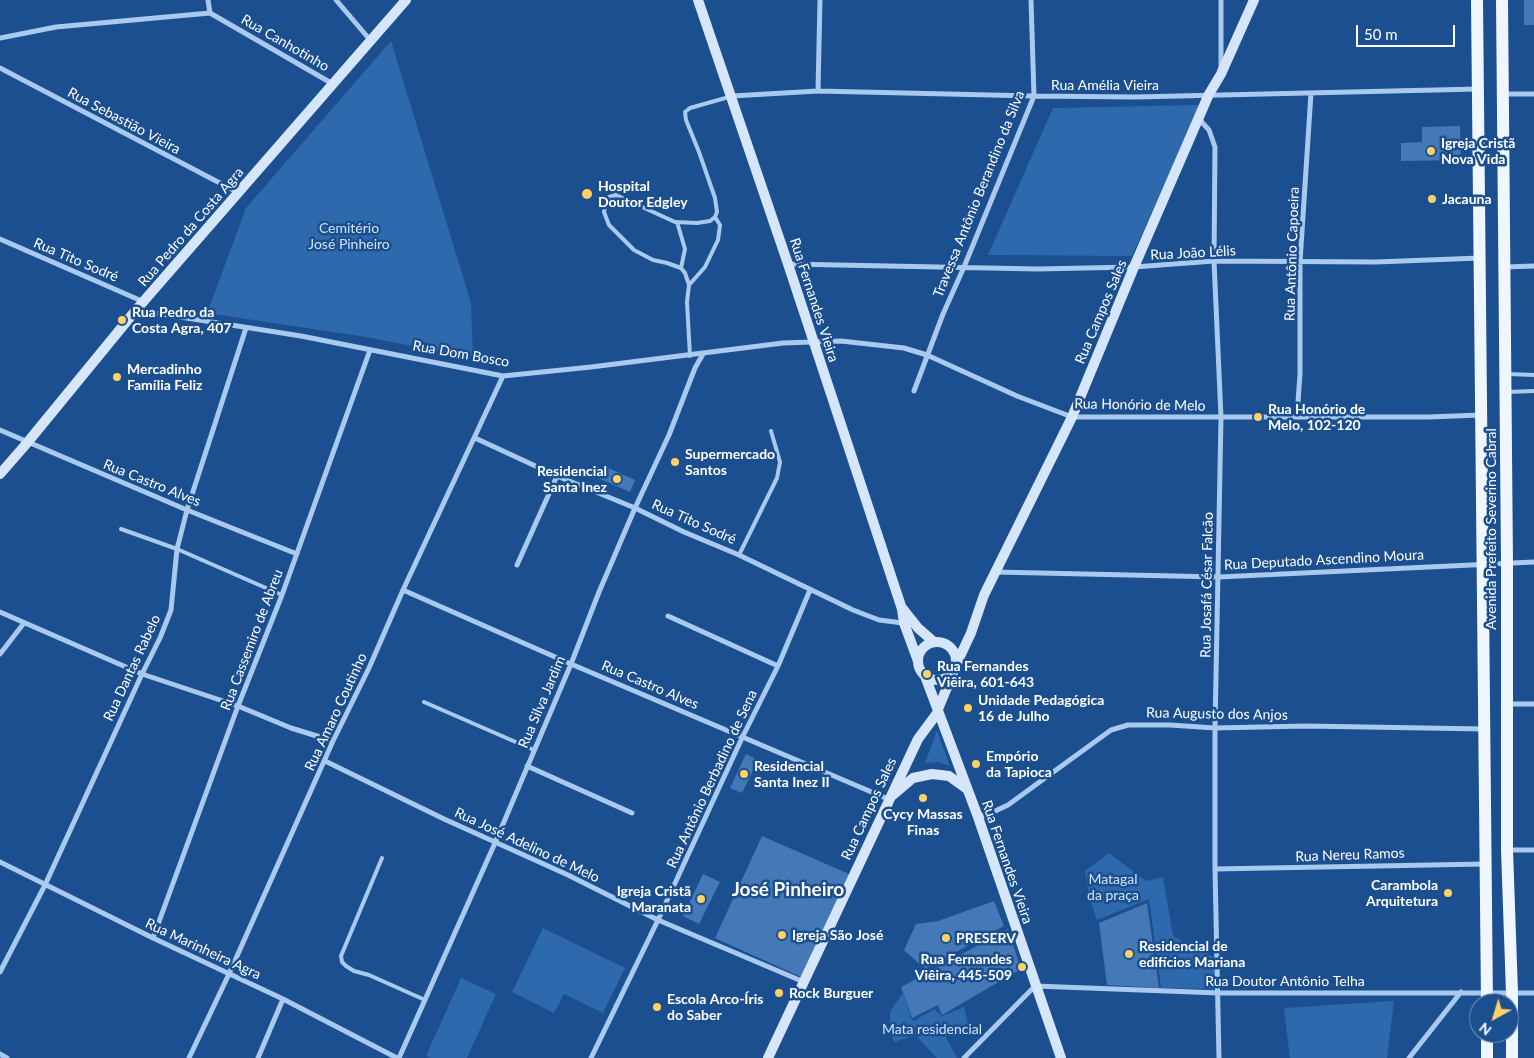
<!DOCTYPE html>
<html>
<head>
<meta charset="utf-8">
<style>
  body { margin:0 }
  #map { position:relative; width:1534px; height:1058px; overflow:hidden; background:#1b4f8f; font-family:Lato,sans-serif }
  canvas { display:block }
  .north { position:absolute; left:1469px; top:993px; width:50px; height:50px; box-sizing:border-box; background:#1b4f8f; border:1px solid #7695bc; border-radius:50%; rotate:219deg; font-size:14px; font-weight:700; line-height:20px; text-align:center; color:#fff }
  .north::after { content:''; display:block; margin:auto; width:18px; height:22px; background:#ffd166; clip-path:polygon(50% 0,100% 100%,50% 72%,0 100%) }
  .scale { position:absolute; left:1356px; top:25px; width:99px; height:22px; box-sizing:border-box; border:2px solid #fff; border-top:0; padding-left:6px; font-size:15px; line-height:18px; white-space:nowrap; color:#fff; -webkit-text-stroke:4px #1b4f8f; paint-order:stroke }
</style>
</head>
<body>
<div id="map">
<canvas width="1534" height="1058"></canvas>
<div class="north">N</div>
<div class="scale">50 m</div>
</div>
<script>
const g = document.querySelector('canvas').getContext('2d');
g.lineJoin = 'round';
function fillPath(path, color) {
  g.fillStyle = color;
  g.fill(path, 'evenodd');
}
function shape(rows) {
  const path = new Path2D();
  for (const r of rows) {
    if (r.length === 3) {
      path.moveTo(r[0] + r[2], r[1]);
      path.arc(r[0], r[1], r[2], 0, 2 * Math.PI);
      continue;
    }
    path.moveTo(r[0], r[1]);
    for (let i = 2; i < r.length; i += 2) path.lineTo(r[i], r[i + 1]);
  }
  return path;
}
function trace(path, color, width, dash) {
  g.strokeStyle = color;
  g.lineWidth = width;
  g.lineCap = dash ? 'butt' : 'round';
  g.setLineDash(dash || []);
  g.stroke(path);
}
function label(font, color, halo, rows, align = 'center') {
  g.font = font + ' Lato,sans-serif';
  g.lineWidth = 5;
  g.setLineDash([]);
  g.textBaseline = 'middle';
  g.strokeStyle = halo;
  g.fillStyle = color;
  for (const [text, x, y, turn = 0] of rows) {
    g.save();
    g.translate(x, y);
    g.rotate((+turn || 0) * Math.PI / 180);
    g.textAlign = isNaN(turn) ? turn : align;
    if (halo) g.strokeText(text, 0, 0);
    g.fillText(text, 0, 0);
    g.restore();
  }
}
const green = shape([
  [391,41,471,303,473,358,366,337,207,313,246,208],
  [1200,105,1132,256,988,255,1053,108],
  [937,731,950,766,938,762,925,763],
  [1109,853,1146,881,1163,877,1173,936,1215,958,1215,989,1161,988,1149,899,1097,920,1090,900,1085,871],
  [543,928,625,968,603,1013,564,994,554,1013,512,992],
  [461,978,496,994,467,1058,430,1058,426,1056],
  [903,993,911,1018,914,1021,934,1009,942,1016,964,1007,968,1023,946,1037,957,1058,937,1058,915,1035,894,1042,890,1031,890,1011],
  [1394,1001,1387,1058,1290,1058,1284,1008]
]);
const building = shape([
  [1524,0,1534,0,1534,25,1524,25],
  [1460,126,1461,160,1401,161,1401,143,1422,142,1422,127],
  [604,466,635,480,630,492,598,478],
  [746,754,758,760,742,793,730,788],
  [762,836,849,874,801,977,715,938],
  [703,874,720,882,699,924,683,916],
  [994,901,1004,926,925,969,904,950,916,924,938,921],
  [1147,903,1159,988,1107,985,1099,923],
  [1008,929,1021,969,942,1015,938,1005,912,1018,901,987]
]);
const lane = shape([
  [677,222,685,249,681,268],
  [689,285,705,267,718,240,720,225,715,217],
  [690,356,687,302,689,285,685,273,681,268,667,263,653,260,634,250,609,225,604,212,606,202,609,197,616,195,675,222,697,223,710,221,715,217,717,212,715,198,699,152,686,120,685,112,690,108,729,97],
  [1509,374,1534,375],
  [1507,392,1534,391],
  [121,529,177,549,282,595],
  [739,555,777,478,780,462,771,431],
  [424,702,534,750],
  [382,858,341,956,342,962,346,966,354,971,369,975,425,1000]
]);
const street = shape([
  [208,0,210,13],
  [336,0,371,41],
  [210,13,333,84],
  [0,38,56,27,210,13],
  [1221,67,1221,0],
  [0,68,239,193],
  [818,91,820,0],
  [1505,94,1534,94],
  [732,96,818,91,1034,96,1135,97,1478,89],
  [1199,119,1209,130,1215,147,1214,261,1221,417,1215,728,1215,869,1219,1058],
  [0,239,144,302],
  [788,264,1038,269,1134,267,1214,261,1376,262,1480,258],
  [1505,267,1534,266],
  [136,310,301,336,503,376,591,367,783,343,841,341,904,348,927,355,1017,396,1072,417,1428,417,1481,415],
  [914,391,943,314,964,267,1034,96,1031,0],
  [1297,416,1300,374,1300,262,1311,93],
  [0,430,187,510,297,554],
  [475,438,557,476,635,508,684,532,739,555,853,610,879,620,903,623],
  [517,565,557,476],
  [995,572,1219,577,1534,562],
  [403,590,571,664,888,799],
  [0,612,142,674,238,706,291,728,333,741],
  [668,616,778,666],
  [0,654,24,623],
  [1507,704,1534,704],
  [325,761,444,819,568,875,658,920,804,982],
  [527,766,632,813],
  [978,817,991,813,1008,805,1111,730,1128,725,1170,725,1215,728,1306,726,1484,729],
  [1508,850,1534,850],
  [0,862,153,938,283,999,397,1058],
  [1215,869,1484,864],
  [153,938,238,706,282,595,370,350],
  [0,972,45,885,142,674,160,638,171,610,177,549,187,510,246,328],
  [0,1054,7,1058],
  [189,1058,229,974,333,741,369,668,403,590,503,376],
  [258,1058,283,999],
  [399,1058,495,843,571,664,599,592,635,508,669,435,695,368,703,354],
  [591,1058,658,920,742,738,778,666,810,590],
  [964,1058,1035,986,1219,993,1534,993],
  [1409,1058,1461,992]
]);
const secondary = shape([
  [698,0,788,264,902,609,904,623,918,661],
  [0,474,27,443,136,310,406,0],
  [903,609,918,628,934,642],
  [937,661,19],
  [956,665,971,633,984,595,1072,417,1134,267,1209,94,1221,74,1254,0],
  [925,676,978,817,1061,1058],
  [938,709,953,673],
  [893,795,913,778,932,774,949,776,967,789],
  [768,1058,918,739,938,712]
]);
const primary = shape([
  [1477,0,1487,1003],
  [1502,0,1507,563,1507,850,1512,993,1512,1058],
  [1487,1033,1487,1058]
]);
const markers = [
  [1431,151,5,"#ffd166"],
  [587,194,6,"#ffd166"],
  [1432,199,5,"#ffd166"],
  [122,320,5,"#ffd166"],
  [117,377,5,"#ffd166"],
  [1258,417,5,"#ffd166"],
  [675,462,5,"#ffd166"],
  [617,479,5,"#ffd166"],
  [927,674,5,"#ffd166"],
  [968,708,5,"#ffd166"],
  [976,764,5,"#ffd166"],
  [744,774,5,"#ffd166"],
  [923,798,5,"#ffd166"],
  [1448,893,5,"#ffd166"],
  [701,899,5,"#ffd166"],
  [782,935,5,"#ffd166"],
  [946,938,5,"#ffd166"],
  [1129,954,5,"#ffd166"],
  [1022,967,5,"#ffd166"],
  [779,993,5,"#ffd166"],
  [657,1007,5,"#ffd166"]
];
const streetNames = [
  ["Rua Canhotinho",285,43,30],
  ["Rua Amélia Vieira",1105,85],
  ["Rua Sebastião Vieira",124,121,28],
  ["Travessa Antônio Berandino da Silva",979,194,-68],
  ["Rua Pedro da Costa Agra",191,227,-49],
  ["Rua João Lélis",1193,253,-3],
  ["Rua Antônio Capoeira",1292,254,-88],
  ["Rua Tito Sodré",76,260,23],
  ["Rua Fernandes Vieira",814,300,72],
  ["Rua Campos Sales",1101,312,-67],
  ["Rua Dom Bosco",461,354,10],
  ["Rua Honório de Melo",1140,405,1],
  ["Rua Castro Alves",152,483,22],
  ["Rua Tito Sodré",694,522,24],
  ["Avenida Prefeito Severino Cabral",1491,529,-90],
  ["Rua Deputado Ascendino Moura",1324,560,-3],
  ["Rua Josafá César Falcão",1207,585,-89],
  ["Rua Cassemiro de Abreu",252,640,-69],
  ["Rua Dantas Rabelo",132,668,-65],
  ["Rua Castro Alves",650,685,23],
  ["Rua Silva Jardim",542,702,-67],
  ["Rua Amaro Coutinho",336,712,-65],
  ["Rua Augusto dos Anjos",1217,714,1],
  ["Rua Antônio Berbadino de Sena",712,779,-65],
  ["Rua Campos Sales",869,809,-65],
  ["Rua José Adelino de Melo",527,845,25],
  ["Rua Nereu Ramos",1350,855,-2],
  ["Rua Fernandes Vieira",1007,862,71],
  ["Rua Marinheira Agra",203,949,25],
  ["Rua Doutor Antônio Telha",1285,981]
];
const poiNames = [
  ["Igreja Cristã",1441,143],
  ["Nova Vida",1441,159],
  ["Hospital",598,186],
  ["Doutor Edgley",598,202],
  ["Jacauna",1442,199],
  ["Rua Pedro da",132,312],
  ["Costa Agra, 407",132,328],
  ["Mercadinho",127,369],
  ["Família Feliz",127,385],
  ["Rua Honório de",1268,409],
  ["Melo, 102-120",1268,425],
  ["Supermercado",685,454],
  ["Santos",685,470],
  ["Residencial",607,471,"right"],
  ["Santa Inez",607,487,"right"],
  ["Rua Fernandes",937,666],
  ["Viêira, 601-643",937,682],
  ["Unidade Pedagógica",978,700],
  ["16 de Julho",978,716],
  ["Empório",986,756],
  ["da Tapioca",986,772],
  ["Residencial",754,766],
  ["Santa Inez II",754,782],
  ["Cycy Massas",923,814,"center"],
  ["Finas",923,830,"center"],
  ["Carambola",1438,885,"right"],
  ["Arquitetura",1438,901,"right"],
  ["Igreja Cristã",691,891,"right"],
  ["Maranata",691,907,"right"],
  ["Igreja São José",792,935],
  ["PRESERV",956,938],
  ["Residencial de",1139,946],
  ["edifícios Mariana",1139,962],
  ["Rua Fernandes",1012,959,"right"],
  ["Viêira, 445-509",1012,975,"right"],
  ["Rock Burguer",789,993],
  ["Escola Arco-Íris",667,999],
  ["do Saber",667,1015]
];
const parkNames = [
  ["Cemitério",349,228],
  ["José Pinheiro",349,244],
  ["Matagal",1113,879],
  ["da praça",1113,895],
  ["Mata residencial",932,1029]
];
const districtNames = [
  ["José Pinheiro",788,890]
];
fillPath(green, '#2e69ad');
fillPath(building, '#4478b7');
trace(lane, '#a9c9ee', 4);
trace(street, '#a9c9ee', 5);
trace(secondary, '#d6e6fa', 10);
trace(primary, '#f0f6ff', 12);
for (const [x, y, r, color] of markers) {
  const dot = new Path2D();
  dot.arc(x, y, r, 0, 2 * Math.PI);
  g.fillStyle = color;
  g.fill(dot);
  trace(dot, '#1b4f8f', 2);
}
label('14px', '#fff', '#1b4f8f', streetNames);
label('bold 14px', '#fff', '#1b4f8f', poiNames, 'left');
label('14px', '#cfe3fa', '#1b4f8f', parkNames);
label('bold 19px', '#fff', '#1b4f8f', districtNames);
</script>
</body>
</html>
